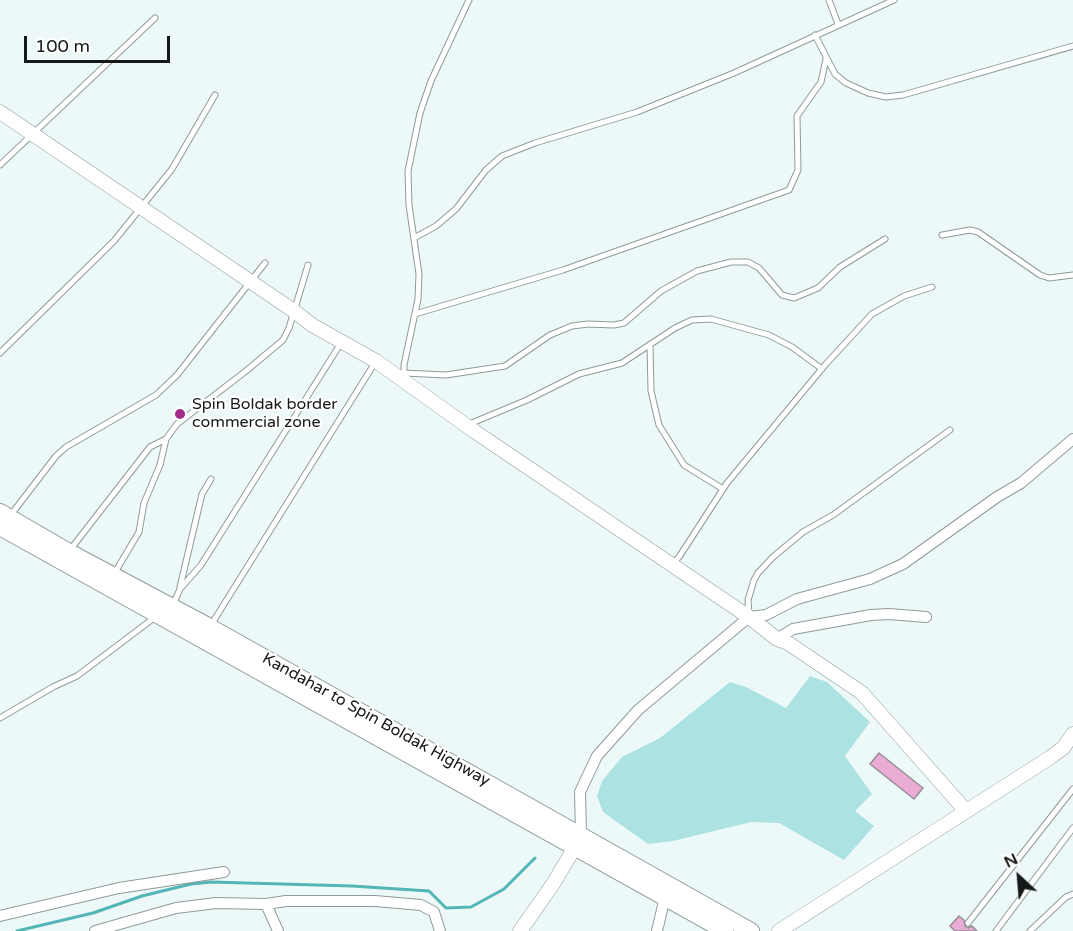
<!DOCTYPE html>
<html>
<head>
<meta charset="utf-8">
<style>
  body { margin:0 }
  #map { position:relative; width:1073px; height:931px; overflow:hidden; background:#edf9f9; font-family:"Varela Round",sans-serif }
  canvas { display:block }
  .north { position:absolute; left:989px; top:847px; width:60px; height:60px; -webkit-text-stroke:4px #fff; paint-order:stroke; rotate:334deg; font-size:16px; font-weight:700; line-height:24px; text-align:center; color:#151919 }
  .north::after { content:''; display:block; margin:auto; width:21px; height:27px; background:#151919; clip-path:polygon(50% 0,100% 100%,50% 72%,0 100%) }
  .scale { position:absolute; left:24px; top:36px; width:146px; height:27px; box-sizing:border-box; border:3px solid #151919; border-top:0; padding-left:8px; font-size:18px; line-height:21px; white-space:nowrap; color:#151919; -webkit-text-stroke:4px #fff; paint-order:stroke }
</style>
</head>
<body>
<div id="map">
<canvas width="1073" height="931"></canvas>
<div class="north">N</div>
<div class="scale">100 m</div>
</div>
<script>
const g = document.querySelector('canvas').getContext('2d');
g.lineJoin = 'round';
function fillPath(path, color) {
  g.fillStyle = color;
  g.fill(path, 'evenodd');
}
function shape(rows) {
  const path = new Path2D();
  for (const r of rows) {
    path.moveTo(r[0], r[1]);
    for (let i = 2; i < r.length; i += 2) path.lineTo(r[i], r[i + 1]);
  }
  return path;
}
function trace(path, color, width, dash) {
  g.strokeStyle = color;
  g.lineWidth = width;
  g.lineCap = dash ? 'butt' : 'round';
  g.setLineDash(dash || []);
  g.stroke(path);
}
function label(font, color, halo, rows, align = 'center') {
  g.font = font + ' "Varela Round",sans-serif';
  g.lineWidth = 4.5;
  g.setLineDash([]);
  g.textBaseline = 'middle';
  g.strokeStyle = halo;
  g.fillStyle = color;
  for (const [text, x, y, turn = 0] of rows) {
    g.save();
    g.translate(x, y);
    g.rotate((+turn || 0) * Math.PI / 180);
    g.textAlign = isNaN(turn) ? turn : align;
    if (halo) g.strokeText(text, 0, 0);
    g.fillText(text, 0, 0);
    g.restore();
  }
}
const green = shape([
  [810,676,827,682,870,722,845,756,872,794,855,811,874,826,844,860,779,823,751,822,673,841,648,844,603,812,597,796,602,781,622,757,660,738,730,682,746,687,786,708]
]);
const stream = shape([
  [17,931,93,913,142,896,191,884,211,882,352,886,429,891,446,908,471,907,504,889,535,858]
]);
const building = shape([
  [879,753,923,788,914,799,870,764,879,753],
  [959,916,964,920,965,926,968,928,972,926,977,931,955,931,950,926,959,916]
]);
const service = shape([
  [829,0,838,24],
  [815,35,835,74,846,83,868,93,886,97,903,95,1073,46],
  [0,165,155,18],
  [942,235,970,230,978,232,1040,275,1049,278,1073,275],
  [414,238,436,226,456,209,486,170,502,156,535,143,637,112,734,73,894,0],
  [415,314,563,270,789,190,798,170,797,116,821,82,826,59],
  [650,345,651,391,659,425,684,465,723,489],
  [0,353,114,241,172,169,215,95],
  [404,373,446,375,505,366,550,335,572,326,588,324,614,325,624,323,661,291,697,271,731,262,748,262,759,268,782,295,794,298,818,288,840,267,885,239],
  [404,375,404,365,418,299,419,274,409,205,408,171,420,113,431,81,469,0],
  [467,425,527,400,579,374,622,363,675,328,692,320,711,319,769,335,792,347,822,369],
  [10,516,56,456,66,447,156,395,177,375,265,263],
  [70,550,150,447,166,439],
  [672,564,679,557,727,483,825,365,872,314,904,296,932,287],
  [114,574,139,532,144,503,160,465,166,439,177,424,246,371,283,340,289,328,308,265],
  [180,587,202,494,211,479],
  [173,605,180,589,201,565,341,343],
  [749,615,748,600,754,580,758,573,773,557,803,532,833,515,950,430],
  [211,625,376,361],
  [0,718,53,687,77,676,154,618],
  [968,923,1073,789],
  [996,931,1073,828],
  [1030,931,1066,897,1073,894]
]);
const minor = shape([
  [777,639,793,629,871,615,889,614,926,617],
  [579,839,581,835,580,792,597,756,638,710,749,617,766,615,797,599,870,579,903,564,997,497,1021,483,1073,439],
  [266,904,278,931],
  [0,916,119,888,224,872],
  [95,931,176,908,216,903,266,904,286,901,375,901,421,905,434,912,440,931],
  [657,931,665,897]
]);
const tertiary = shape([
  [0,112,294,311,312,325,376,361,474,431,749,617,777,639,788,643,862,693,966,811],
  [520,931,553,884,575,847],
  [779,931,1051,757,1063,748,1073,734]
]);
const trunk = shape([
  [0,512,69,552,210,627,751,931],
  [0,527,725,931]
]);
const markers = [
  [180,414,6,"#a22c85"]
];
const poiNames = [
  ["Spin Boldak border",192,405],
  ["commercial zone",192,423]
];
const streetNames = [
  ["Kandahar to Spin Boldak Highway",376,720,29]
];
fillPath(green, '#ace2e2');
trace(stream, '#54b5b6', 3);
fillPath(building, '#eaabd4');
trace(building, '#968e93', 1.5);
trace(service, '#909a9a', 7);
trace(minor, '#909a9a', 12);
trace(tertiary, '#909a9a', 15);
trace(trunk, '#909a9a', 18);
trace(service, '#fff', 5);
trace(minor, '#fff', 10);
trace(tertiary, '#fff', 14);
trace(trunk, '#fff', 16);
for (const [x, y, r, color] of markers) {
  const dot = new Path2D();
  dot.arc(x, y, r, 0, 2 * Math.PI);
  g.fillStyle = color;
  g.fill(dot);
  trace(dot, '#fff', 2);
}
label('16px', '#151919', '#fff', poiNames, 'left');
label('16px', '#151919', '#fff', streetNames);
</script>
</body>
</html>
